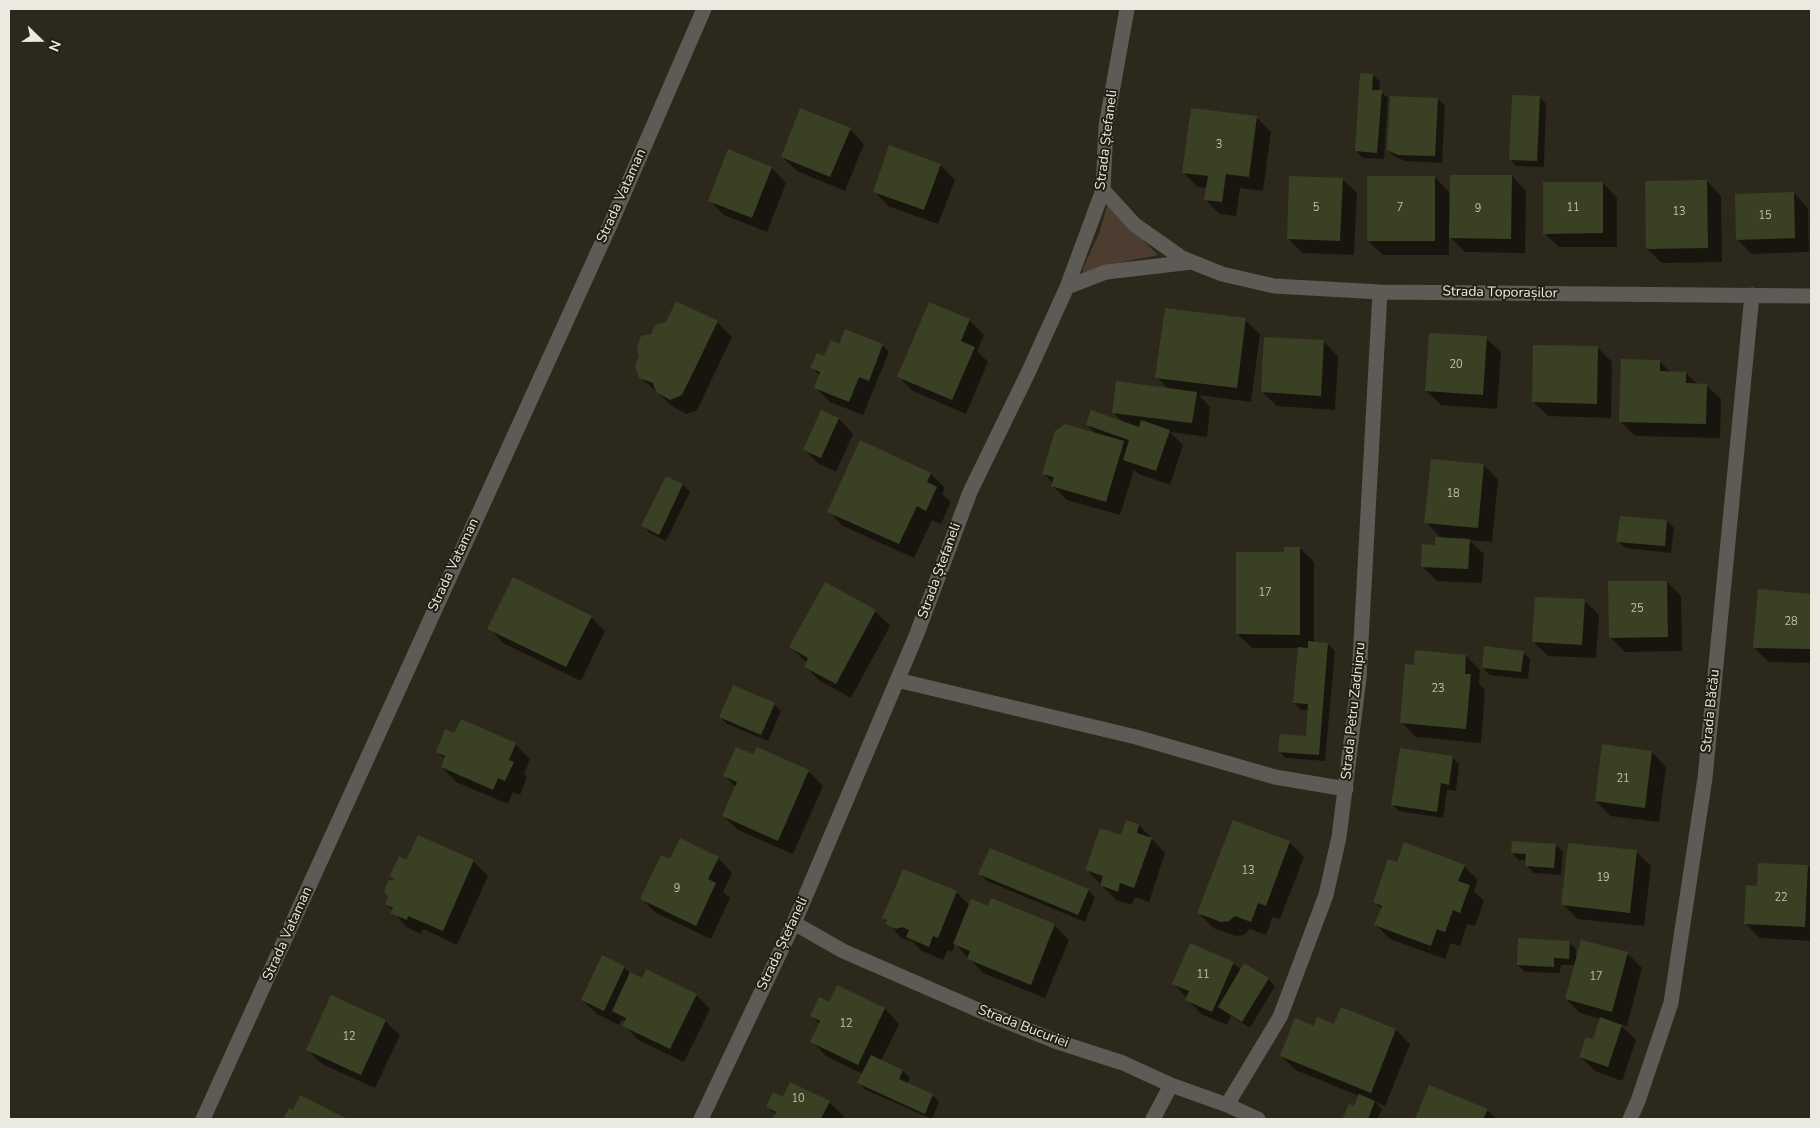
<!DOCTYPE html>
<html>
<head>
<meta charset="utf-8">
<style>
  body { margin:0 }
  #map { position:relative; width:1820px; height:1128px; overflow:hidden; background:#2c291c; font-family:"Nunito Sans",sans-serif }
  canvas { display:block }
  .frame { position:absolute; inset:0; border:10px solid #ebe9e0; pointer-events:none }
  .north { position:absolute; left:15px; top:15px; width:50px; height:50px; -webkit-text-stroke:4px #222013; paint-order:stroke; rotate:112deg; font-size:14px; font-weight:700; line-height:20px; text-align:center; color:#ebe9e0 }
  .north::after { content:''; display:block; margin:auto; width:18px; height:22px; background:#ebe9e0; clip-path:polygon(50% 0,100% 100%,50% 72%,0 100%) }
</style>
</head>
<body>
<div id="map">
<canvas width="1820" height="1128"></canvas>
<div class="frame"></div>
<div class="north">N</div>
</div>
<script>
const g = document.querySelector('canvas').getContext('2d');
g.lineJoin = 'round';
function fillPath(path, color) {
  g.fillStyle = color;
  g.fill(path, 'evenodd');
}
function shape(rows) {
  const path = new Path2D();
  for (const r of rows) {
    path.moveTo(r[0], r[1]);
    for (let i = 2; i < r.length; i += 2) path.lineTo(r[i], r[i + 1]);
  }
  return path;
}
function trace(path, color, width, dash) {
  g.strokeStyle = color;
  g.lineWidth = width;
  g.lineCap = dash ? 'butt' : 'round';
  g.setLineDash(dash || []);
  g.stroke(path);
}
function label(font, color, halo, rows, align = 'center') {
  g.font = font + ' "Nunito Sans",sans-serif';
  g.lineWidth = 4;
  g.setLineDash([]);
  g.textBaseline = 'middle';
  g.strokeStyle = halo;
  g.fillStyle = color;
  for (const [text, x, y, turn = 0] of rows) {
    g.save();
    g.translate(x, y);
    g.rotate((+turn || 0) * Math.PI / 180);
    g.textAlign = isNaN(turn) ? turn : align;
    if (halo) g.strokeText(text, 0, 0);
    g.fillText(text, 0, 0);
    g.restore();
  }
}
const green = shape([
  [1107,206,1112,209,1158,255,1107,265,1083,273,1083,268,1100,231]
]);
const shadow = shape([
  [1361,75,1373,75,1380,82,1379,91,1388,98,1384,159,1363,158,1356,151],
  [1539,97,1546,104,1544,167,1517,166,1510,159],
  [1438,99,1445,106,1442,163,1406,161,1395,157,1388,150],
  [1256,117,1271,132,1263,191,1240,188,1236,216,1220,214,1206,200,1207,188,1198,187,1184,173],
  [850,129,864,144,845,191,797,171,782,157],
  [728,151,772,168,786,183,767,232,724,215,709,200],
  [940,165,955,180,938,224,888,206,874,191],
  [1512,176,1526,191,1525,253,1465,252,1449,236,1449,255,1383,255,1368,241,1435,177,1451,194],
  [1342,179,1357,193,1354,255,1303,253,1288,239],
  [1707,181,1721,196,1722,262,1662,263,1647,249],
  [1603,183,1617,198,1617,247,1559,247,1544,233],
  [1794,193,1808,208,1809,252,1752,254,1737,239],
  [969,320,984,335,977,351,988,362,966,414,913,391,899,377],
  [1245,320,1260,334,1251,402,1199,395,1210,407,1207,437,1170,432,1183,445,1170,485,1139,474,1134,470,1120,515,1067,500,1052,485,1053,483,1043,473,1097,435,1087,425,1124,423,1113,412,1168,389,1157,377],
  [717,322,732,337,697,410,686,414,672,406,640,377,652,335,667,323],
  [1486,338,1501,352,1497,409,1441,405,1426,391],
  [1324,342,1338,356,1335,410,1277,406,1262,392],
  [840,345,882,345,889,352,863,415,830,402,815,387,820,376,812,368],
  [1597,347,1612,362,1611,418,1548,416,1533,402],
  [1660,362,1671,373,1686,373,1698,385,1706,385,1721,399,1720,438,1635,436,1621,422],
  [822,412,839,419,853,434,836,472,819,464,805,450],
  [1484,465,1498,480,1492,542,1469,540,1484,554,1482,583,1437,581,1422,566,1442,539,1426,522],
  [931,474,945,488,942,494,951,502,941,524,932,520,914,558,843,526,829,511],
  [667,477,683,485,690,492,666,541,650,533,643,526],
  [1667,521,1674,528,1671,553,1625,548,1618,541],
  [1300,548,1314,562,1314,642,1328,644,1335,651,1325,761,1286,758,1279,751,1307,737,1309,710,1301,710,1294,703,1299,648,1252,648,1237,634,1285,553],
  [1667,582,1681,596,1682,651,1625,652,1610,637],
  [825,584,875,611,890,626,851,698,820,681,805,666,807,663,791,647],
  [1760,591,1811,595,1811,663,1769,662,1754,648],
  [1584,600,1599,615,1596,658,1548,656,1534,642],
  [591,617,605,631,581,681,503,643,489,628],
  [1523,652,1530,659,1528,679,1490,675,1483,668],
  [1466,656,1480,670,1479,684,1485,690,1481,743,1416,737,1401,722,1415,667],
  [774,704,781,711,768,741,727,724,720,717],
  [455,735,515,744,530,759,524,774,527,777,520,795,513,792,508,804,456,782,442,767,445,759,437,752],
  [1603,746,1652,752,1666,767,1659,822,1610,816,1596,801],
  [757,749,808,771,823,786,793,854,738,830,723,816,736,787,725,776,754,756],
  [1452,757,1459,764,1456,791,1447,790,1443,818,1399,811,1392,804],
  [1139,825,1165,853,1149,902,1135,897,1132,905,1116,900,1087,870,1122,837],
  [418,836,474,862,488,876,457,945,423,929,421,934,406,927,387,904,395,880,391,876,407,861],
  [1289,842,1304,857,1280,919,1273,917,1266,935,1250,929,1244,935,1236,936,1213,928,1199,913],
  [1556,845,1563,852,1561,875,1534,873,1527,866,1527,860,1519,860,1512,853],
  [1636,852,1651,866,1644,926,1577,919,1563,904],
  [718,858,732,873,723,892,730,898,711,939,656,913,641,898,671,861],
  [1397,864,1464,866,1478,880,1474,891,1484,901,1475,926,1467,924,1460,946,1451,943,1445,959,1390,939,1376,925,1382,909,1374,902],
  [1808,866,1811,869,1811,941,1760,938,1746,924,1758,887],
  [904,870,956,892,970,906,989,908,992,900,1054,925,1069,940,1045,998,983,973,955,944,952,952,948,950,943,960,922,951,913,942,901,938,884,918],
  [980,874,1088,890,1095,897,1085,922,987,881],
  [1569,942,1576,949,1576,958,1627,953,1642,968,1627,1026,1619,1024,1636,1040,1622,1081,1595,1071,1580,1057,1593,1041,1601,1019,1580,1013,1566,999,1575,965,1561,965,1560,973,1525,972,1518,965],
  [1233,963,1241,970,1268,979,1275,986,1250,1028,1231,1016,1227,1025,1201,1014,1174,984],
  [624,967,631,974,643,980,696,995,710,1009,684,1062,638,1040,624,1025,625,1022,622,1019,619,1025,597,1014,582,1000],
  [838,986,885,1009,899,1024,881,1061,903,1071,910,1078,907,1084,932,1095,939,1102,932,1119,866,1090,859,1083,863,1074,826,1056,812,1041,820,1024,811,1016,829,1004],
  [385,1021,400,1035,375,1088,322,1064,308,1050],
  [1335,1026,1396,1030,1410,1044,1385,1106,1375,1102,1382,1109,1377,1119,1343,1119,1350,1105,1355,1107,1359,1096,1296,1070,1281,1056,1315,1028],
  [1430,1086,1487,1110,1497,1119,1416,1119],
  [301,1097,345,1119,284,1119,289,1110,298,1115],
  [784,1098,829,1102,844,1116,842,1119,774,1119,776,1115,768,1107]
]);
const building = shape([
  [1360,73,1373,74,1372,90,1382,90,1377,153,1355,151],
  [1512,95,1540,96,1537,161,1509,160],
  [1390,96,1438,98,1435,156,1398,155,1387,150],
  [800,108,851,128,830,177,781,157],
  [1191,108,1257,116,1249,177,1226,174,1222,202,1204,200,1208,176,1182,173],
  [889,145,941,164,924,210,873,192],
  [728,149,772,167,752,218,708,201],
  [1450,175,1512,175,1511,239,1449,238],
  [1289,176,1343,178,1340,241,1287,239],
  [1367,176,1435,176,1435,241,1367,241],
  [1707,180,1708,248,1646,249,1645,181],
  [1543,182,1603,182,1603,233,1543,234],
  [1794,192,1795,238,1736,240,1735,194],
  [676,301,718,321,682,395,670,400,656,392,653,383,639,378,635,366,639,356,637,347,641,336,651,334,655,325,666,322],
  [929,302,970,319,961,341,975,347,952,400,897,377],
  [1165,308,1246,318,1237,388,1155,378],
  [845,329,883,344,869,381,859,377,849,402,814,388,820,372,810,368,817,353,824,356,831,340,839,344],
  [1429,333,1487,336,1483,395,1425,391],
  [1264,337,1324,340,1321,396,1261,392],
  [1533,345,1598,346,1597,404,1532,402],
  [1621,359,1660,360,1660,371,1686,372,1686,383,1707,384,1706,424,1619,422],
  [1116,381,1197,392,1192,423,1112,413],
  [821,410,839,418,821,458,803,450],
  [1091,410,1139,427,1141,420,1170,430,1156,471,1123,460,1129,440,1086,425],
  [1065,424,1124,441,1106,502,1051,486,1054,477,1042,474,1055,431],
  [860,440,931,473,927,482,937,487,926,511,917,506,899,544,827,512],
  [1431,459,1484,464,1478,528,1424,523],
  [666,476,683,484,659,535,641,526],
  [1620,516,1667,520,1665,546,1616,542],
  [1435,537,1470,539,1468,569,1421,567,1422,544,1435,545],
  [1284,547,1300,547,1300,635,1236,634,1236,552,1284,552],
  [513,577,592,616,566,667,487,629],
  [1608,581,1667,581,1668,637,1609,638],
  [825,582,876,610,836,684,804,667,808,658,789,647],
  [1758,589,1811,594,1811,649,1753,648],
  [1535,597,1585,599,1582,645,1532,642],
  [1308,641,1328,643,1319,755,1278,752,1280,734,1306,736,1308,704,1293,703,1298,647,1308,648],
  [1484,646,1524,651,1521,672,1482,668],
  [1415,650,1466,655,1465,674,1471,674,1466,729,1400,723,1405,664,1414,665],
  [733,685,775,703,761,735,719,717],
  [461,719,516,743,509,760,514,762,505,781,498,778,493,790,441,767,445,756,436,752,445,729,454,733],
  [1602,744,1652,751,1645,808,1595,801],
  [736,747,753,754,757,747,809,770,778,841,722,816,737,782,723,776],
  [1400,748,1453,756,1449,785,1441,783,1437,812,1391,805],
  [1126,820,1139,824,1137,833,1152,838,1134,888,1120,883,1118,892,1100,885,1103,876,1085,870,1100,828,1121,835],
  [1233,820,1290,841,1266,906,1258,903,1251,922,1235,916,1229,921,1221,922,1197,913],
  [418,835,474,860,443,931,408,916,407,920,390,913,393,908,385,904,388,897,384,891,388,881,395,879,390,876,399,856,406,860],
  [680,838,719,857,708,879,716,883,696,926,640,899,661,855,670,859],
  [1512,841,1556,844,1554,868,1525,866,1526,854,1511,853],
  [1404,842,1465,865,1458,881,1470,885,1460,913,1453,910,1445,932,1437,929,1431,946,1374,925,1382,906,1373,902,1388,859,1397,862],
  [1568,843,1637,850,1630,913,1561,905],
  [990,848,1089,889,1078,915,978,874],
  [1758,863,1808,865,1805,927,1744,924,1746,885,1757,886],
  [903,869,957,891,938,938,933,936,929,947,906,937,909,930,902,927,896,929,885,924,887,920,882,918],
  [991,898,1055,924,1031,985,967,959,970,951,953,944,971,899,988,906],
  [1518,938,1570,941,1569,959,1554,958,1554,967,1517,965],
  [1581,940,1628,952,1612,1012,1565,999],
  [1190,943,1234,962,1212,1012,1185,1000,1189,991,1172,984],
  [602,955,625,966,604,1011,581,1000],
  [1244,963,1269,978,1242,1022,1218,1007],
  [646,969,697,994,670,1049,622,1026,626,1018,612,1011,630,972,642,978],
  [837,985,885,1008,858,1065,810,1042,820,1021,810,1016,819,997,829,1002],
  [331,995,386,1020,361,1075,306,1050],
  [1341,1007,1396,1029,1371,1093,1280,1056,1295,1018,1314,1026,1317,1017,1334,1024],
  [1600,1017,1622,1025,1608,1067,1579,1057,1586,1037,1593,1039],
  [871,1055,903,1070,899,1079,933,1094,925,1114,857,1083],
  [790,1082,830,1101,821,1119,772,1119,776,1112,766,1107,773,1092,783,1097],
  [1429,1085,1488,1109,1483,1119,1415,1119],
  [1359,1094,1375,1101,1368,1119,1342,1119,1349,1104,1354,1106],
  [300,1095,347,1119,283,1119,289,1108,293,1110]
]);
const minor = shape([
  [1103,190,1135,225,1182,258,1222,274,1274,286,1380,292,1811,296],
  [1067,287,1106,272,1192,262],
  [897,680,1136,737,1275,777,1346,789],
  [794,923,843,951,976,1009,1055,1041,1123,1063,1171,1085,1227,1105,1258,1119],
  [1227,1105,1280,1017,1326,895,1339,837,1359,678,1380,292],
  [203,1119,611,223,704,9],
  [701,1119,794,923,916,636,970,492,1028,373,1067,287,1103,190,1106,126,1127,9],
  [1153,1119,1171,1085],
  [1630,1119,1638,1101,1671,1003,1705,778,1752,295]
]);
const numberNames = [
  ["3",1219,145],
  ["5",1316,208],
  ["7",1400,208],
  ["11",1573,208],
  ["9",1478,209],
  ["13",1679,212],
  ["15",1765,216],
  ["20",1456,365],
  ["18",1453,494],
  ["17",1265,593],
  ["25",1637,609],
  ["28",1791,622],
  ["23",1438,689],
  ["21",1623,779],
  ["13",1248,871],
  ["19",1603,878],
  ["9",677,889],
  ["22",1781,898],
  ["11",1203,975],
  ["17",1596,977],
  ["12",846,1024],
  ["12",349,1037],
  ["10",798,1099]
];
const streetNames = [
  ["Strada Ștefaneli",1107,140,-83],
  ["Strada Vataman",622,196,-66],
  ["Strada Toporașilor",1500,293,1],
  ["Strada Vataman",454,565,-65],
  ["Strada Ștefaneli",940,571,-70],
  ["Strada Petru Zadnipru",1354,711,-84],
  ["Strada Băcău",1711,711,-84],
  ["Strada Vataman",288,934,-66],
  ["Strada Ștefaneli",783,944,-65],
  ["Strada Bucuriei",1023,1027,21]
];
fillPath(green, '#4d3c30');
fillPath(shadow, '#0007');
fillPath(building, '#3a4024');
trace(minor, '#5e5a55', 15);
label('11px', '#bfbfb1', null, numberNames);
label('14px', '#ebe9e0', '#222013', streetNames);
</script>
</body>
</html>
